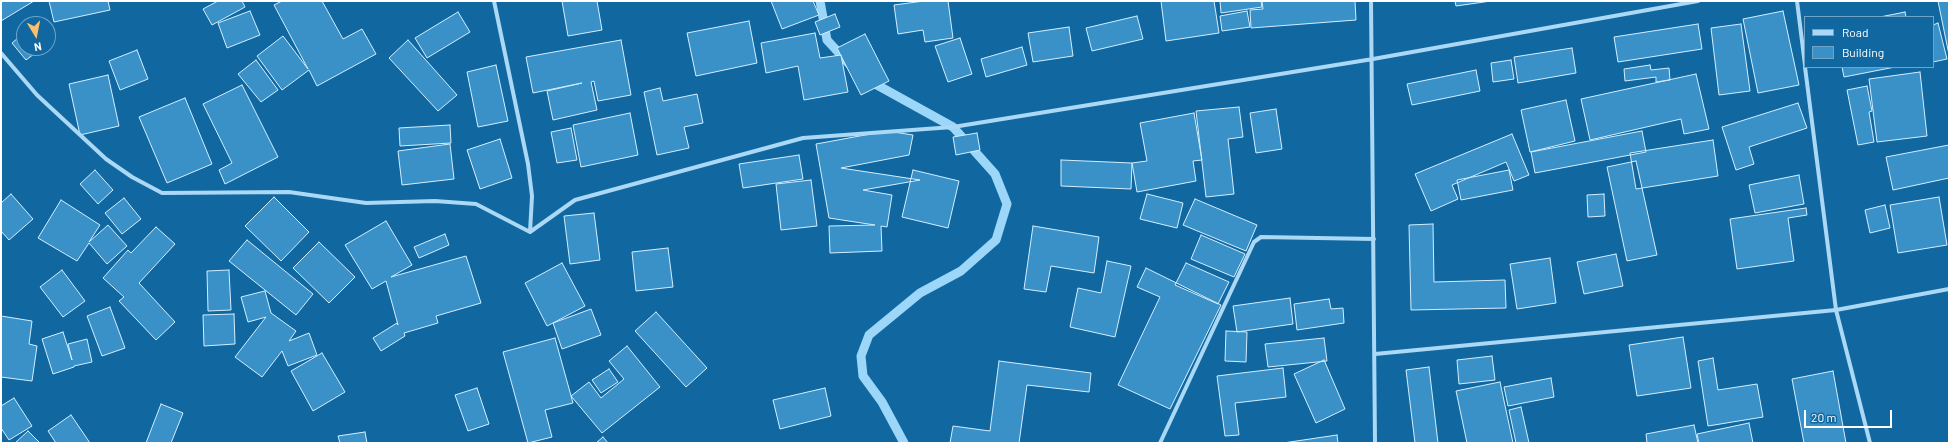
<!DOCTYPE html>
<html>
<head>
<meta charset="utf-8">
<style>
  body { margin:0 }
  #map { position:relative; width:1950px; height:444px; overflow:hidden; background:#1168a1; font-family:Barlow,sans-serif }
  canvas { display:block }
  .frame { position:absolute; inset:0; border:2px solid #fff; pointer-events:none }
  .legend { position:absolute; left:1804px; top:16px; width:130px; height:52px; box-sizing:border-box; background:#1168a1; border:1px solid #70a4c7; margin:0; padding:5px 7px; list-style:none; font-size:12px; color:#fff }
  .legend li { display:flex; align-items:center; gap:8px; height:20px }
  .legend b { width:20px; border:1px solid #70a4c7 }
  .north { position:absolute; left:16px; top:16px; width:40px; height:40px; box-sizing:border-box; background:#1168a1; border:1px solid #70a4c7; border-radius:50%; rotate:170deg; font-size:11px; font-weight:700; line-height:16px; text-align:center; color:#fff }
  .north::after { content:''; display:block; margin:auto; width:14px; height:18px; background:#ffbd6e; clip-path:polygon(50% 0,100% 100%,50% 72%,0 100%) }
  .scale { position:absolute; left:1804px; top:410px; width:88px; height:18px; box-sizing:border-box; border:2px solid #fff; border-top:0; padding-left:5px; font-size:12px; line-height:14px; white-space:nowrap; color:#fff; -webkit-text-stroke:3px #1168a1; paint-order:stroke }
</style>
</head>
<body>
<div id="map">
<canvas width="1950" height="444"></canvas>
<div class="frame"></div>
<ul class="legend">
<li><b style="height:5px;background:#aad8f5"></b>Road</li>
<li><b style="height:11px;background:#3a91c8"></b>Building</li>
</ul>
<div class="north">N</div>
<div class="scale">20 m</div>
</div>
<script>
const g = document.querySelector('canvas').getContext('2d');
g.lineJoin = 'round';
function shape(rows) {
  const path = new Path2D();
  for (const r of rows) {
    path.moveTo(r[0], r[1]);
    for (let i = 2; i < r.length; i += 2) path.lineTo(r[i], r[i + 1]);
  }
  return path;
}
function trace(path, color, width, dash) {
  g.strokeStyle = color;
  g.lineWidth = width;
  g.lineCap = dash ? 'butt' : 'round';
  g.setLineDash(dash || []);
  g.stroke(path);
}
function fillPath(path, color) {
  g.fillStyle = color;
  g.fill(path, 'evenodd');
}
const stream = shape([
  [820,1,827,40,851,66],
  [868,80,953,127,995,174,1007,204,996,240,961,271,920,293,869,335,861,356,863,376,882,402,904,443]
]);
const building = shape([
  [1,1,34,1,1,21,1,1],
  [49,1,108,1,110,10,54,22,49,1],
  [218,1,242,1,245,7,212,25,203,9,218,1],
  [282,1,322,1,343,39,362,29,376,54,317,86,309,70,282,90,257,56,283,36,308,69,274,5,282,1],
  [562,1,597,1,602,30,568,36,562,1],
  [771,1,813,1,819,15,782,29,771,1],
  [924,1,948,1,953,38,925,42,923,30,898,34,894,5,924,1],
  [1161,1,1214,1,1219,33,1166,41,1161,1],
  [1220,1,1261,1,1262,7,1221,13,1220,1],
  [1262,1,1355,1,1356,20,1251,28,1250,10,1263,9,1262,1],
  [1455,1,1491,1,1456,6,1455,1],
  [1938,1,1949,1,1949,55,1938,1],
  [250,11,260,35,227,48,218,23,250,11],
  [1247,11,1250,27,1222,31,1220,16,1247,11],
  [1783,11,1799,85,1758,93,1743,19,1783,11],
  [458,12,470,32,427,58,415,38,458,12],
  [1905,12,1906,17,1880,17,1905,12],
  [835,14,840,27,820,35,815,22,835,14],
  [1137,16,1143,39,1092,51,1086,28,1137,16],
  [749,21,757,63,696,76,687,33,749,21],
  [1938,23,1947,59,1933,62,1933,25,1938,23],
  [1698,24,1702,49,1618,62,1614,37,1698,24],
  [1741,24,1750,91,1719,95,1711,28,1741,24],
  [1069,27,1073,56,1033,62,1028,33,1069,27],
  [24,33,24,48,42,48,26,60,12,43,24,33],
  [815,33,820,58,841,55,848,92,804,100,798,66,766,73,761,43,815,33],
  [865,34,889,81,861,95,837,48,865,34],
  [960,38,972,74,948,82,935,46,960,38],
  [408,40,457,95,438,111,389,58,408,40],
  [621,40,631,95,598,101,594,81,591,82,597,110,553,120,547,91,582,83,533,93,526,57,621,40],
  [1022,47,1027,65,986,77,981,59,1022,47],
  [1572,48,1576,73,1518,83,1514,57,1572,48],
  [137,50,148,79,120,90,109,61,137,50],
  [256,60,278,90,261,102,238,74,256,60],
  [1511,60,1514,79,1493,82,1491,63,1511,60],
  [496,65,508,121,478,127,467,72,496,65],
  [1650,65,1651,70,1669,68,1670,80,1656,82,1656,77,1625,81,1624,69,1650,65],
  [1842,67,1895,67,1844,77,1842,67],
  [1476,70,1480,91,1412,105,1407,84,1476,70],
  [1920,72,1927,136,1877,142,1869,79,1920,72],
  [1696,74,1709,129,1684,134,1681,119,1590,140,1581,99,1696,74],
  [108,75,119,126,80,135,69,84,108,75],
  [242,85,278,157,225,184,219,170,232,163,203,104,242,85],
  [1867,86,1872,111,1869,112,1874,142,1858,145,1847,90,1867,86],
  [660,88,663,101,697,94,703,123,684,127,689,148,657,155,644,92,660,88],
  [185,98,212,164,167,183,139,117,185,98],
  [1566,100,1575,141,1530,152,1521,110,1566,100],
  [1798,103,1807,128,1749,147,1754,164,1736,170,1722,127,1798,103],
  [1239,107,1243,137,1228,139,1234,194,1206,197,1196,111,1239,107],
  [1276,109,1282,149,1256,153,1250,113,1276,109],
  [630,113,638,155,581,167,573,125,630,113],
  [1194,113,1202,160,1193,161,1196,181,1137,192,1132,163,1147,161,1140,123,1194,113],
  [450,125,451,143,400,146,399,128,450,125],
  [571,128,577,160,557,163,551,132,571,128],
  [887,131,913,135,909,155,841,168,920,180,863,190,892,195,887,227,881,226,882,251,830,253,829,226,875,225,829,218,816,144,887,131],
  [1642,131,1646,152,1535,173,1531,152,1642,131],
  [977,133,980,150,956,155,953,137,977,133],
  [1512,134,1529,175,1514,181,1506,162,1452,185,1458,199,1431,211,1415,174,1512,134],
  [500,139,512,178,480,189,467,150,500,139],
  [1713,140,1718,176,1636,189,1630,153,1713,140],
  [450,144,454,179,402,185,398,151,450,144],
  [1949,145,1949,178,1893,190,1886,157,1949,145],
  [799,155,803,179,743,188,739,164,799,155],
  [1061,160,1132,163,1131,189,1061,186,1061,160],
  [1636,161,1657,255,1627,261,1607,167,1636,161],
  [95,170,113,190,98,204,80,184,95,170],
  [913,170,959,181,948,228,902,217,913,170],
  [1509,170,1513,190,1461,200,1457,180,1509,170],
  [1799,175,1804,204,1755,213,1749,185,1799,175],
  [811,180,817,226,781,230,776,184,811,180],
  [11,194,33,219,9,240,1,231,1,203,11,194],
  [1147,194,1183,203,1177,228,1140,219,1147,194],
  [1604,194,1605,216,1588,217,1587,195,1604,194],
  [274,197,309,232,281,261,245,226,274,197],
  [1939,197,1947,245,1898,253,1890,205,1939,197],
  [124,198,141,219,122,234,105,213,124,198],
  [1195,199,1257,225,1246,251,1183,225,1195,199],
  [61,200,100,225,89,242,108,225,127,246,107,264,89,243,77,261,38,238,61,200],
  [1885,205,1890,228,1870,233,1865,210,1885,205],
  [1806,208,1807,215,1788,218,1794,261,1737,269,1730,219,1806,208],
  [594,213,600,260,570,264,564,216,594,213],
  [386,221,412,265,391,277,466,256,481,303,436,316,438,323,404,333,405,336,381,351,373,338,397,323,398,325,386,281,372,289,345,245,386,221],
  [1433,224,1434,282,1505,280,1506,308,1411,310,1409,225,1433,224],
  [1033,226,1099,237,1094,273,1051,266,1046,292,1024,289,1033,226],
  [156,227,175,244,139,283,175,322,156,340,119,301,124,297,103,278,128,250,131,253,156,227],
  [445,234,449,245,419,258,414,247,445,234],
  [1201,235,1245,254,1234,277,1191,259,1201,235],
  [247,240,313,294,296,315,229,261,247,240],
  [319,242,355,277,329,303,293,268,319,242],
  [668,248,673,287,636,291,632,252,668,248],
  [1616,254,1623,286,1584,294,1577,262,1616,254],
  [1550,258,1556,303,1517,309,1510,264,1550,258],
  [1107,261,1131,266,1115,337,1070,327,1078,288,1101,293,1107,261],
  [562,263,585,306,553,323,591,309,601,335,562,349,553,323,547,326,525,283,562,263],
  [1186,263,1229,282,1218,304,1175,285,1186,263],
  [1146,268,1221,305,1170,409,1118,385,1160,297,1137,287,1146,268],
  [62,270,85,301,63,317,40,287,62,270],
  [229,270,231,310,208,311,207,271,229,270],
  [265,291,271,313,296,331,289,341,309,333,317,355,288,366,282,351,262,377,235,357,266,317,248,322,241,297,265,291],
  [1290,298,1293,324,1237,332,1233,306,1290,298],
  [1329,299,1331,309,1343,308,1344,323,1297,330,1294,304,1329,299],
  [110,307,125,348,102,356,87,316,110,307],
  [656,312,707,368,686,387,635,331,656,312],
  [234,314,235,344,204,346,203,315,234,314],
  [1,316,32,321,29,344,37,346,32,381,1,377,1,316],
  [1226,331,1247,332,1246,362,1225,361,1226,331],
  [63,332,72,360,68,344,87,339,92,362,74,366,74,367,53,374,42,339,63,332],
  [1683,337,1691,388,1637,396,1629,345,1683,337],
  [555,338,573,403,545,410,552,437,528,443,503,352,555,338],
  [1324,338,1327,361,1268,367,1265,344,1324,338],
  [627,346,660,387,602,433,571,396,589,382,601,398,624,379,609,361,627,346],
  [322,353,345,392,313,411,291,371,322,353],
  [1492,356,1495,380,1459,384,1457,360,1492,356],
  [1713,358,1718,390,1757,384,1763,417,1708,426,1698,361,1713,358],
  [1324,360,1345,409,1316,423,1294,374,1324,360],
  [999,361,1091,373,1089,392,1027,385,1019,443,950,443,953,426,990,431,999,361],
  [1429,367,1438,443,1415,443,1406,370,1429,367],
  [1283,368,1286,397,1235,403,1239,435,1225,436,1217,376,1283,368],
  [609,369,618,382,601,393,592,380,609,369],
  [1833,371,1846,443,1804,443,1792,379,1833,371],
  [1551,378,1554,397,1508,406,1504,387,1551,378],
  [1500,382,1513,443,1467,443,1456,391,1500,382],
  [477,388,489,424,468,431,455,395,477,388],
  [825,388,831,416,780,429,773,400,825,388],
  [14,398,32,426,9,440,1,428,1,406,14,398],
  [161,404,183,413,171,443,146,443,161,404],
  [1521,407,1529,443,1516,443,1509,410,1521,407],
  [71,415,90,443,56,443,48,431,71,415],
  [1749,423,1753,443,1699,443,1697,434,1749,423],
  [1694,425,1698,443,1647,443,1646,434,1694,425],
  [28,431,40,443,15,443,28,431],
  [365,432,367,443,340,443,338,436,365,432],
  [1337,435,1338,443,1283,443,1337,435],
  [603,437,608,443,596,443,603,437]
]);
const street = shape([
  [494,1,528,164,532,196,530,232],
  [1371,1,1375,443],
  [1797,1,1805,65],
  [1,53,37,95,106,159,132,177,162,193,289,192,366,203,435,201,476,204,530,232],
  [1805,67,1836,310,1870,443],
  [530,232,575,200,803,138,953,127,1373,59,1698,1],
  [1375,354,1836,310,1949,289],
  [1160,443,1254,242,1261,237,1374,239]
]);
trace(stream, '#9cd6f8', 9);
fillPath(building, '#3a91c8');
trace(building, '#d3eefe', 1);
trace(street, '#aad8f5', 4);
</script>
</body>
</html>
